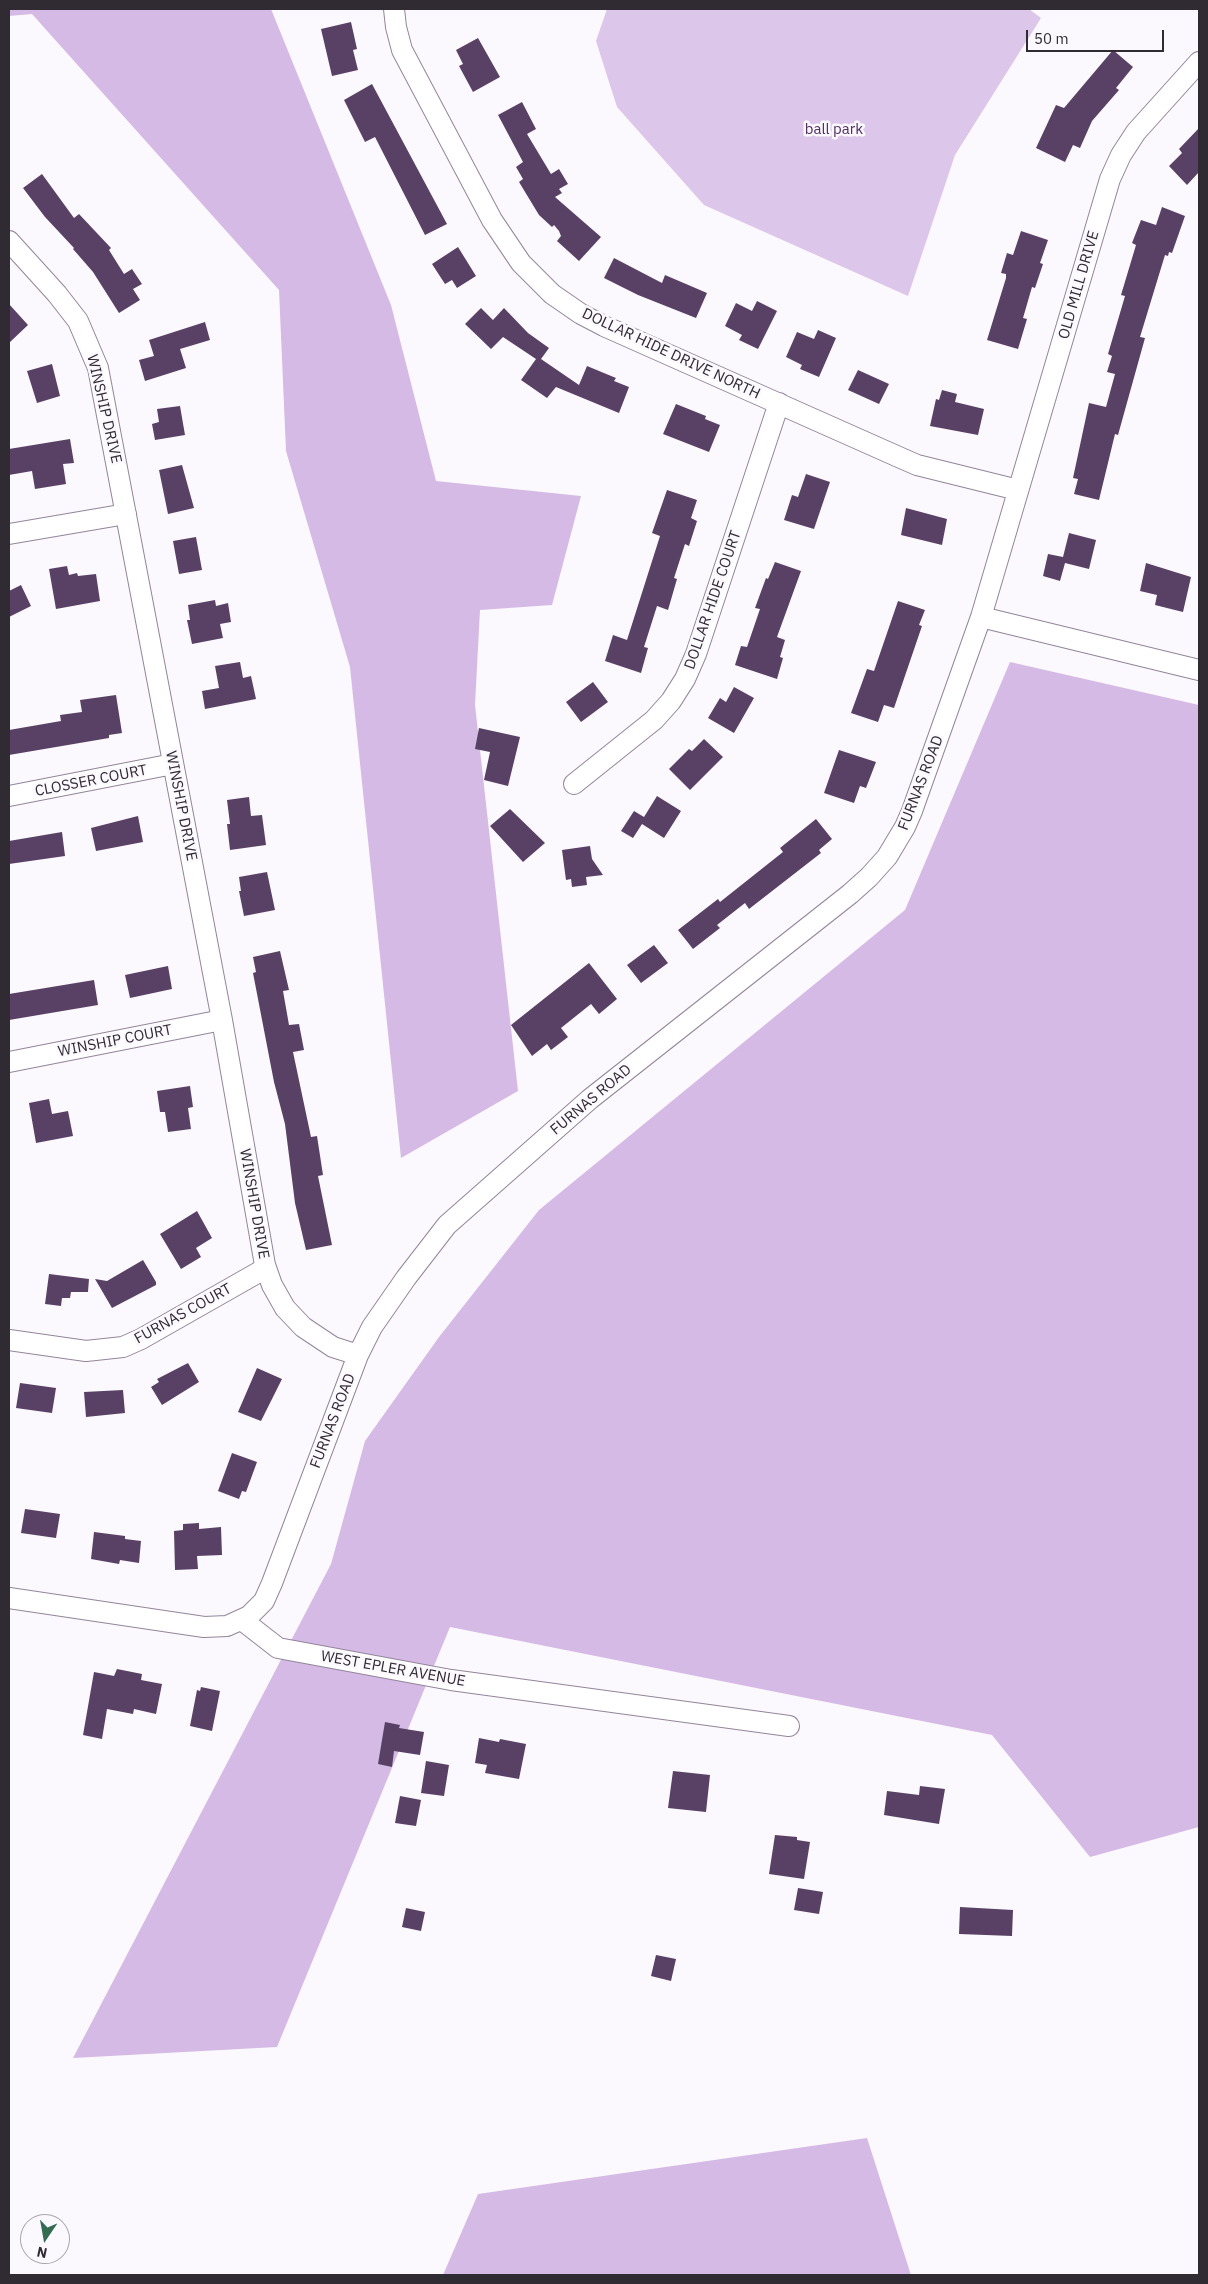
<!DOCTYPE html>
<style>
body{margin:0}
#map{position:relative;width:1208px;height:2284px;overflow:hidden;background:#fcf9fe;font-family:"IBM Plex Sans",sans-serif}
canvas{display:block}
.frame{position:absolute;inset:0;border:10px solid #302a33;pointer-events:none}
.north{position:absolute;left:20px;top:2214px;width:50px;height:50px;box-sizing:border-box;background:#fcf9fe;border:1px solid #aaa6ad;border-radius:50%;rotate:192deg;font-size:14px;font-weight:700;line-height:20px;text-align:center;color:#302a33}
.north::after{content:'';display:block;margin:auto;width:18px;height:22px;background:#346c53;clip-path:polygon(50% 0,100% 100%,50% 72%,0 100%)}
.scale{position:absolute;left:1026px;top:30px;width:138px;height:22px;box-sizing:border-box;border:2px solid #302a33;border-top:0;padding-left:6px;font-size:15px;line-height:18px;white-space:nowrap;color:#302a33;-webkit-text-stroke:4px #fcf9fe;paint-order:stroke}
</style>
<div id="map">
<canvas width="1208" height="2284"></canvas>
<div class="frame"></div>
<div class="north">N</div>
<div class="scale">50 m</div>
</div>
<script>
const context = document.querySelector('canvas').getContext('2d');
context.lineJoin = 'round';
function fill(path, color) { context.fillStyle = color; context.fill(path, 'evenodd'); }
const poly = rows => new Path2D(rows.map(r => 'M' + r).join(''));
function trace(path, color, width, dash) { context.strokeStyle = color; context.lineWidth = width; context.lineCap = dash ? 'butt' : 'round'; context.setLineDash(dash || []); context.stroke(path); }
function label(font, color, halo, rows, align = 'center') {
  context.font = font + ' "IBM Plex Sans",sans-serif'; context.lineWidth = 5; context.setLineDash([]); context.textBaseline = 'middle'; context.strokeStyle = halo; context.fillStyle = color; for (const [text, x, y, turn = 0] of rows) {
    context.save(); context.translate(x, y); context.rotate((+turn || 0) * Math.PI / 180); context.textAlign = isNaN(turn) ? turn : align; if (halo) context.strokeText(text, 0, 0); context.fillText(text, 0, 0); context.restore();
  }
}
fill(poly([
 [607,9,1029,9,1041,18,955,155,908,296,704,205,617,107,596,41]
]), '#dcc6e9');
fill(poly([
 [9,9,271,9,391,305,436,481,581,496,552,605,480,610,475,705,518,1091,401,1158,350,667,286,451,279,290,32,14,9,16],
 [1010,662,1199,705,1199,1827,1090,1857,992,1735,450,1627,277,2047,73,2058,331,1564,365,1441,439,1337,539,1210,905,910],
 [867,2138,911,2275,443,2275,478,2194]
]), '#d5bae5');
fill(poly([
 [351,22,357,49,353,50,358,70,332,76,321,29],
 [478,38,500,77,473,92,459,66,463,64,456,50],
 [1113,50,1133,67,1116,88,1119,90,1092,121,1080,148,1073,145,1065,162,1036,148,1056,105,1064,108],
 [372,84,447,224,425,235,375,137,365,142,344,100],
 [522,102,536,129,527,134,551,174,559,169,568,184,559,189,562,193,555,197,601,237,579,261,557,241,561,236,559,231,554,225,552,227,539,215,519,182,523,179,516,167,523,162,498,115],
 [1199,128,1199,172,1187,185,1169,166,1182,153,1179,149],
 [42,174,74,218,79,214,111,248,109,250,124,274,132,269,142,284,133,289,140,300,119,313,93,272,73,249,74,248,45,217,23,188],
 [1162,207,1185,216,1172,253,1169,252,1168,256,1165,255,1140,337,1145,338,1118,435,1115,434,1099,500,1074,494,1078,479,1073,478,1089,403,1106,407,1115,374,1107,372,1112,356,1108,354,1125,296,1121,295,1136,245,1132,243,1141,220,1156,225],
 [1021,231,1048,240,1040,263,1043,264,1035,288,1032,287,1023,318,1027,319,1018,349,987,340,1006,278,1006,274,1001,273,1007,253,1013,255],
 [458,247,476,276,457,288,452,280,445,284,432,264],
 [614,258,662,283,665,275,707,293,696,318,638,295,604,278],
 [757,301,777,311,758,349,739,340,742,335,725,326,736,303,752,311],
 [9,304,28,325,9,343],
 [481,308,493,320,504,308,528,333,549,348,541,359,579,385,587,366,616,378,614,381,629,387,619,413,556,387,547,398,521,380,536,359,503,337,491,349,465,324],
 [205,322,210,340,180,349,186,368,145,381,139,360,154,356,149,340],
 [818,330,836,338,819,377,800,369,802,365,786,357,797,332,814,339],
 [52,364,60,396,37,403,27,371],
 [858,370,889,384,879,404,848,390],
 [942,390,957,394,955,402,984,409,978,435,930,426,936,399,939,400],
 [676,404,706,416,705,419,720,425,709,452,663,434],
 [180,406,185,435,155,440,152,424,159,422,157,409],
 [70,439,74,463,63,464,66,484,35,489,32,471,9,475,9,449],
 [182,465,194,508,168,514,159,470],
 [806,474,830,482,814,529,784,520,792,495,798,497],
 [667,490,697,500,691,518,697,521,689,546,685,544,674,578,677,579,668,610,657,606,644,647,648,648,641,673,605,661,613,635,627,640,660,536,652,533],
 [906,508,947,519,942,545,901,535],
 [1069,533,1096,540,1089,569,1065,563,1060,581,1043,576,1048,554,1063,557],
 [196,537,202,570,179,574,173,541],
 [775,562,801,571,777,637,785,640,780,657,783,658,777,679,735,665,741,646,747,647,760,609,755,608,766,578,768,579],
 [1146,563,1191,577,1183,612,1155,605,1157,595,1140,591],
 [67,566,69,575,77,573,78,576,96,574,100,601,56,609,49,569],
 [21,585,31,606,9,617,9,591],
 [215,600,216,606,228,603,231,622,220,624,223,638,192,644,187,620,190,620,188,605],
 [898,601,925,610,919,625,922,626,894,708,884,705,878,722,851,713,867,669,874,671],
 [240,662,243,678,251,676,256,699,205,709,202,691,219,688,215,666],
 [593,682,608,702,581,722,566,702],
 [734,687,754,698,734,733,708,718,720,698,726,702],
 [116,695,122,733,109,735,109,738,9,755,9,730,61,721,60,715,82,712,80,700],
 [479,728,520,737,508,786,484,780,490,752,475,749],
 [704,739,723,757,690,790,669,769,689,749,692,751],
 [839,750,876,762,866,788,860,786,854,803,824,793],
 [657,796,681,811,664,838,642,824,633,838,621,831,634,811,644,817],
 [249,797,251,816,262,815,266,845,230,850,227,824,230,824,227,800],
 [510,809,545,843,523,862,490,826],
 [138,816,143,842,96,851,91,828],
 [816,819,832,839,819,850,821,853,749,909,745,903,717,925,720,928,693,949,678,930,718,899,720,902,783,852,780,848],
 [62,832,65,856,9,864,9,841],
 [590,846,592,859,603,875,586,877,587,885,572,887,571,879,566,880,562,850],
 [267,872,275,910,244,916,239,891,241,891,239,877],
 [654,945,668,963,641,983,627,965],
 [280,951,289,990,283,991,289,1025,299,1024,304,1050,293,1052,311,1137,317,1136,323,1175,318,1176,332,1245,306,1250,295,1203,285,1124,274,1082,253,973,256,972,253,957],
 [589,963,617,999,599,1014,591,1004,561,1028,568,1037,551,1050,547,1044,532,1056,511,1025],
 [168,966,172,989,130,998,125,975],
 [94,980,98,1005,9,1020,9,994],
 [190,1086,193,1107,188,1108,191,1129,168,1132,165,1112,160,1112,157,1091],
 [49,1099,52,1114,68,1111,73,1136,36,1143,29,1103],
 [197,1211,212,1238,196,1248,201,1257,181,1269,160,1234],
 [143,1260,156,1282,156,1285,112,1308,95,1279,107,1281],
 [49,1274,89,1279,88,1292,71,1292,70,1298,62,1298,61,1306,45,1304],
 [188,1363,199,1382,162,1405,151,1387,159,1382,157,1379],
 [257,1368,282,1379,261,1421,238,1412],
 [20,1383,56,1388,52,1413,16,1408],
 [123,1390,125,1413,86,1417,84,1392],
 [232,1453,257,1462,246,1492,242,1491,239,1499,218,1491],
 [25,1509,60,1514,56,1538,21,1533],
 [199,1523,199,1529,221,1527,222,1555,197,1556,198,1569,175,1570,174,1531,183,1530,183,1524],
 [94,1532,125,1536,125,1539,141,1541,139,1563,120,1560,119,1564,91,1559],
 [117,1669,142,1674,141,1680,162,1684,156,1714,134,1709,133,1714,107,1709,102,1739,83,1735,94,1672,114,1676],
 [201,1687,220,1691,212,1731,190,1726,197,1690,200,1691],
 [385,1722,400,1725,399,1728,424,1732,420,1755,394,1751,392,1767,378,1764],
 [479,1738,499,1742,500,1739,526,1744,519,1779,485,1773,487,1765,475,1763],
 [426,1761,449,1765,444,1796,421,1793],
 [673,1771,710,1775,706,1812,668,1808],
 [920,1786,945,1789,939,1824,884,1815,887,1791,919,1795],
 [400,1796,421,1800,416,1826,395,1823],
 [775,1835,797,1837,797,1840,810,1842,804,1879,769,1874],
 [798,1888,823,1892,819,1914,794,1910],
 [960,1907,1013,1910,1012,1936,959,1934],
 [406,1908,425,1912,421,1931,402,1927],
 [656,1955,676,1959,671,1981,651,1976]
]), '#584165');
const minor = poly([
 [394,9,396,27,402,50,492,220,521,263,552,294,581,314,604,326,901,458,917,465,1018,490],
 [9,241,57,294,78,321,98,368,222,1020,265,1265,272,1285,285,1308,303,1327,333,1347,358,1355],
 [9,534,126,514],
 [981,617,1199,670],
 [574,784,654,720,671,701,685,679,696,654,779,403],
 [9,796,173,764],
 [9,1062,222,1020],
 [9,1340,86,1351,123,1347,141,1339,266,1268],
 [9,1598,204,1627,227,1626,249,1616,264,1601,272,1583,358,1355,372,1327,406,1278,447,1225,590,1099,850,894,869,877,887,857,905,827,912,811,981,617,1110,179,1121,155,1136,132,1199,62],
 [242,1620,278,1648,451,1680,789,1726]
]);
trace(minor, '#93859b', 22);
trace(minor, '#fff', 20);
label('15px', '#4f2c61', '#fcf9fe', [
 ["ball park",834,130]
]);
label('15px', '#302a33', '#fcf9fe', [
 ["OLD MILL DRIVE",1079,285,-74],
 ["DOLLAR HIDE DRIVE NORTH",671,354,25],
 ["WINSHIP DRIVE",104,409,77],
 ["DOLLAR HIDE COURT",713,600,-71],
 ["CLOSSER COURT",91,781,-11],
 ["FURNAS ROAD",921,783,-69],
 ["WINSHIP DRIVE",181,806,79],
 ["WINSHIP COURT",115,1041,-11],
 ["FURNAS ROAD",591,1100,-40],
 ["WINSHIP DRIVE",254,1204,80],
 ["FURNAS COURT",183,1314,-29],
 ["FURNAS ROAD",333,1421,-69],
 ["WEST EPLER AVENUE",393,1669,10]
]);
</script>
